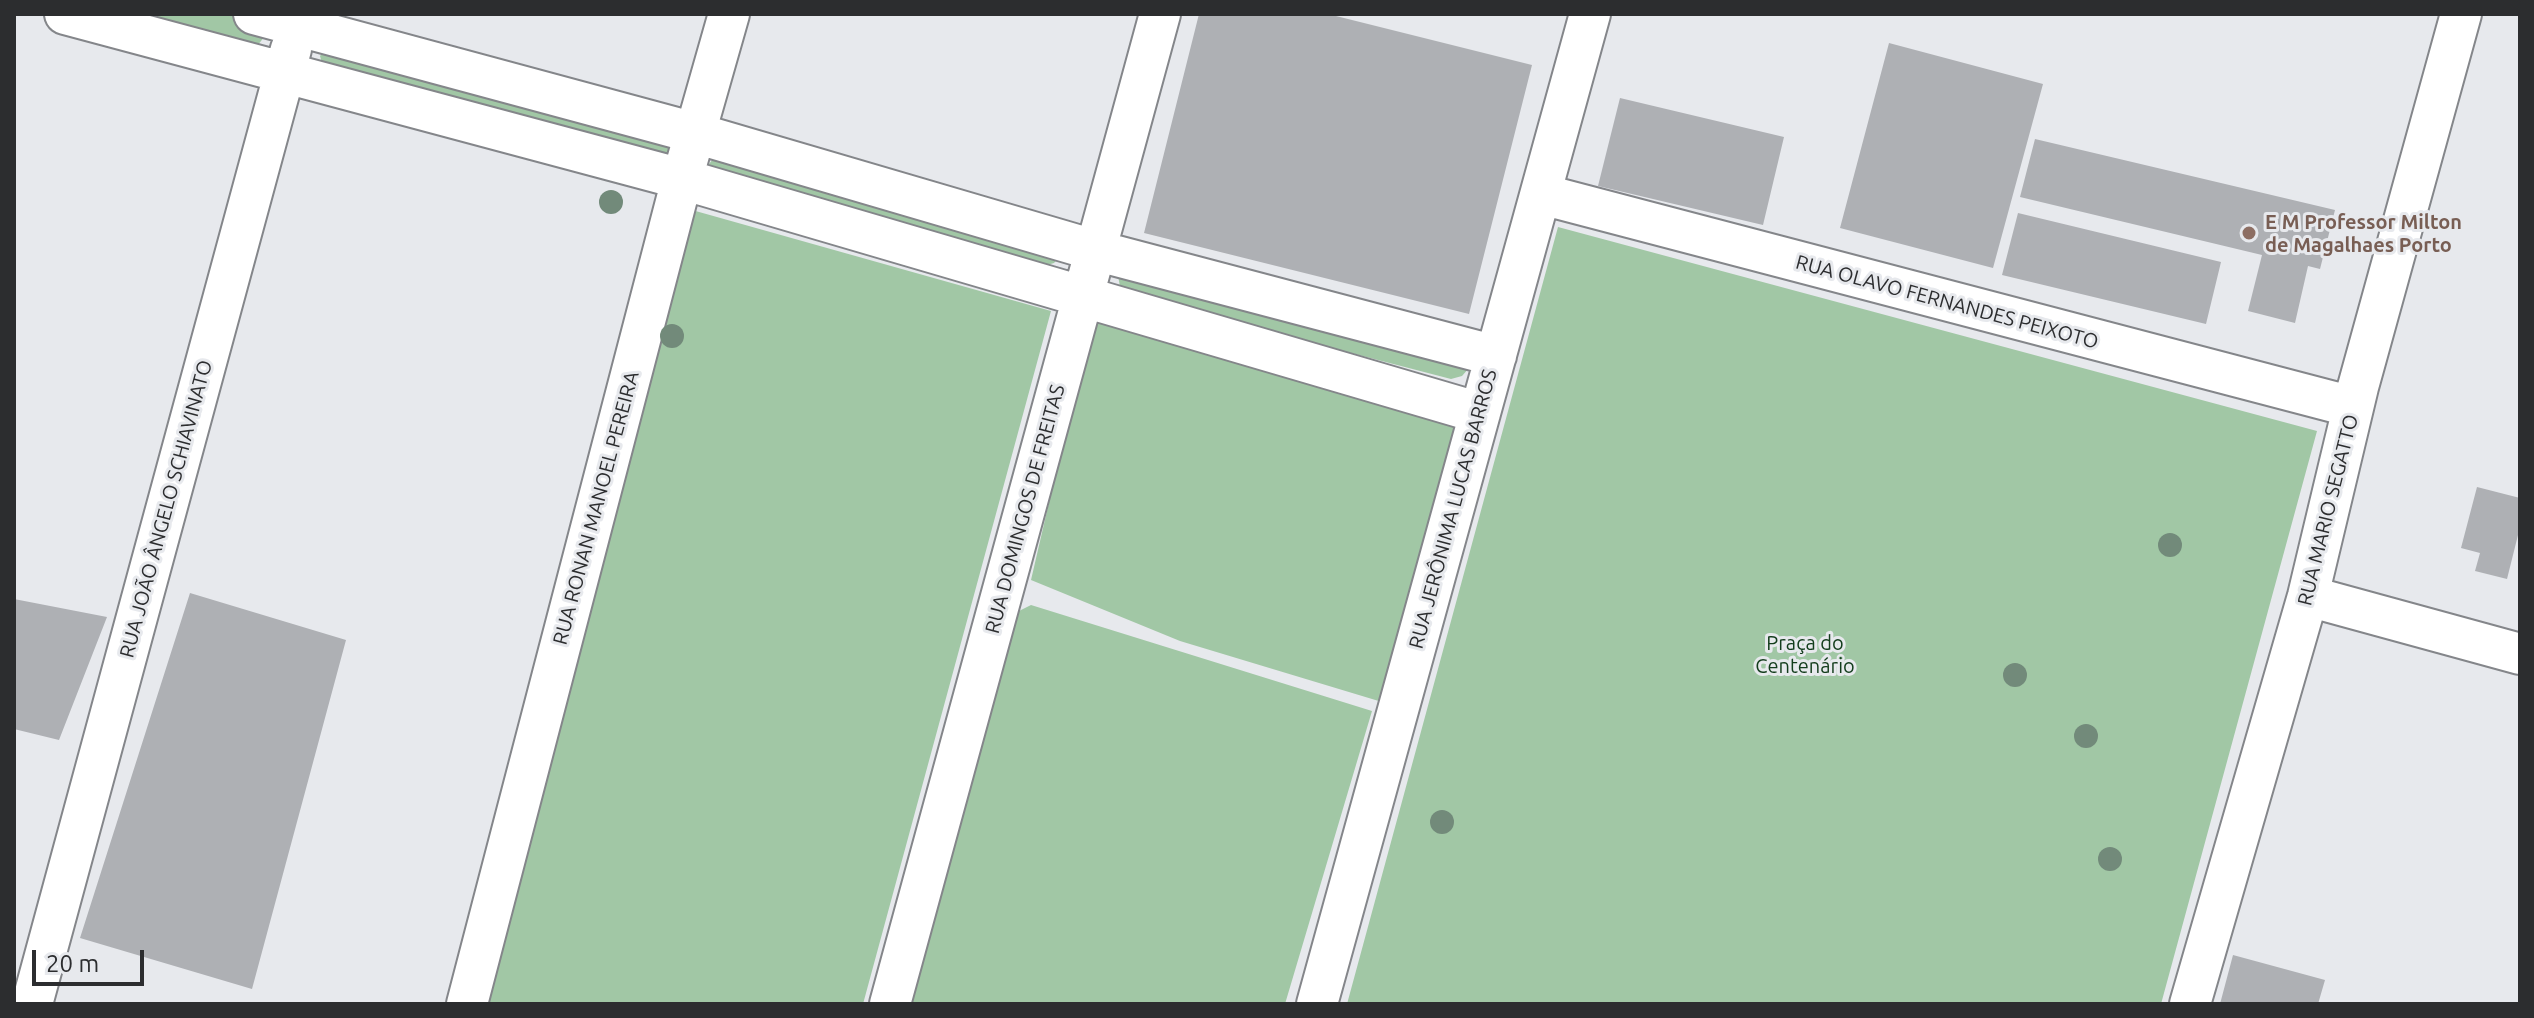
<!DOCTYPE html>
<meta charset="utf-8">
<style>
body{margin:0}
#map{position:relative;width:2534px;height:1018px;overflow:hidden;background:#e7e9ed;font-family:Ubuntu,sans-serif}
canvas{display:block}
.frame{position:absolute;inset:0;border:16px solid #2c2d2f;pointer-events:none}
.scale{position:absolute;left:32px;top:950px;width:112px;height:36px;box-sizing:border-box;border:4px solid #2c2d2f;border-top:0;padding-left:10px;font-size:24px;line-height:28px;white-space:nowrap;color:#2c2d2f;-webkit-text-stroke:6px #e7e9ed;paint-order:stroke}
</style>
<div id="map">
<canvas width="2534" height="1018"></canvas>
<div class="frame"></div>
<div class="scale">20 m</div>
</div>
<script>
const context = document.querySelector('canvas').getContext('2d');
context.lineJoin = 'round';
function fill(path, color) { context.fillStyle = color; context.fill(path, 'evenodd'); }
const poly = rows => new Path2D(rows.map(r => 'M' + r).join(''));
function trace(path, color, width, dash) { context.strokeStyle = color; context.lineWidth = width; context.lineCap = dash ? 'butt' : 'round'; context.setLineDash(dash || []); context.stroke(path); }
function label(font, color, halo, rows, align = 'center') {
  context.font = font + ' Ubuntu,sans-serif'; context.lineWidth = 6; context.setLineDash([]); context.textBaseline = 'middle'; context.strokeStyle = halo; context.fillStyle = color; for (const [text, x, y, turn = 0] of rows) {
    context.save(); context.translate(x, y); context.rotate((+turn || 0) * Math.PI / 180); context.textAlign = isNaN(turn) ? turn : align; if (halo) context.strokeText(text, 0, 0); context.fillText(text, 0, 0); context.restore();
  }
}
fill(poly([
 [113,14,237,14,265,36,257,46],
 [328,46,672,147,664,155,323,66,320,56],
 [717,154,1061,255,1054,263,1044,266,713,174,709,164],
 [692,210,1051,311,863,1004,486,1004],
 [1558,227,2317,431,2161,1004,1347,1004],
 [1118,275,1469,368,1462,376,1451,379,1128,295,1120,287],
 [1092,317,1455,425,1382,702,1180,641,1031,580],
 [1031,605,1372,711,1285,1004,906,1004,1013,614]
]), '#a1c7a5');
fill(poly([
 [1199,14,1328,14,1532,65,1469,314,1144,233],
 [1889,43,2043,84,1993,268,1840,228],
 [1620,98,1784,137,1763,225,1598,186],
 [2035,139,2335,210,2320,269,2308,266,2295,323,2248,311,2262,255,2020,197],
 [2018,213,2221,262,2206,324,2002,275],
 [2477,487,2520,498,2520,527,2507,579,2475,571,2480,553,2461,548],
 [190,593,346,640,252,989,80,938],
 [14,599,107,617,59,740,14,729],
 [2233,955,2325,980,2318,1004,2220,1004]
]), '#aeb0b4');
const street = poly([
 [65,14,682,179,1480,413],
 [254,14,695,133,1094,250,1496,356],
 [1541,194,2353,407],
 [2308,596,2520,654],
 [32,1004,291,49],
 [467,1004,682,179,729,14],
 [890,1004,1160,14],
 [1317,1004,1590,14],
 [2190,1004,2308,596,2358,387,2461,14]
]);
trace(street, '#84868a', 44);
trace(street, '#fff', 40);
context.fillStyle = '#728a7a';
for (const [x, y] of [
 [611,202],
 [672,336],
 [2170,545],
 [2015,675],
 [2086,736],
 [1442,822],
 [2110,859]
]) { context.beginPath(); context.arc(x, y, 12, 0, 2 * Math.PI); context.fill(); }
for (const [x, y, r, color] of [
 [2249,233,8,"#8d6e63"]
]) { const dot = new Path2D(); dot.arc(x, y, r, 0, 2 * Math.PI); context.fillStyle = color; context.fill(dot); trace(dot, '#e7e9ed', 3); }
label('bold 20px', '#785e54', '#e7e9ed', [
 ["E M Professor Milton",2265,222],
 ["de Magalhaes Porto",2265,245]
], 'left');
label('20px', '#2c2d2f', '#e7e9ed', [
 ["RUA OLAVO FERNANDES PEIXOTO",1947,302,15],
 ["RUA RONAN MANOEL PEREIRA",596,508,-75],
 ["RUA JOÃO ÂNGELO SCHIAVINATO",166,509,-75],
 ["RUA DOMINGOS DE FREITAS",1025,509,-75],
 ["RUA JERÔNIMA LUCAS BARROS",1453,509,-75],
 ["RUA MARIO SEGATTO",2328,510,-76]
]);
label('20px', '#133d1c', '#e7e9ed', [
 ["Praça do",1805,643],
 ["Centenário",1805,666]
]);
</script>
